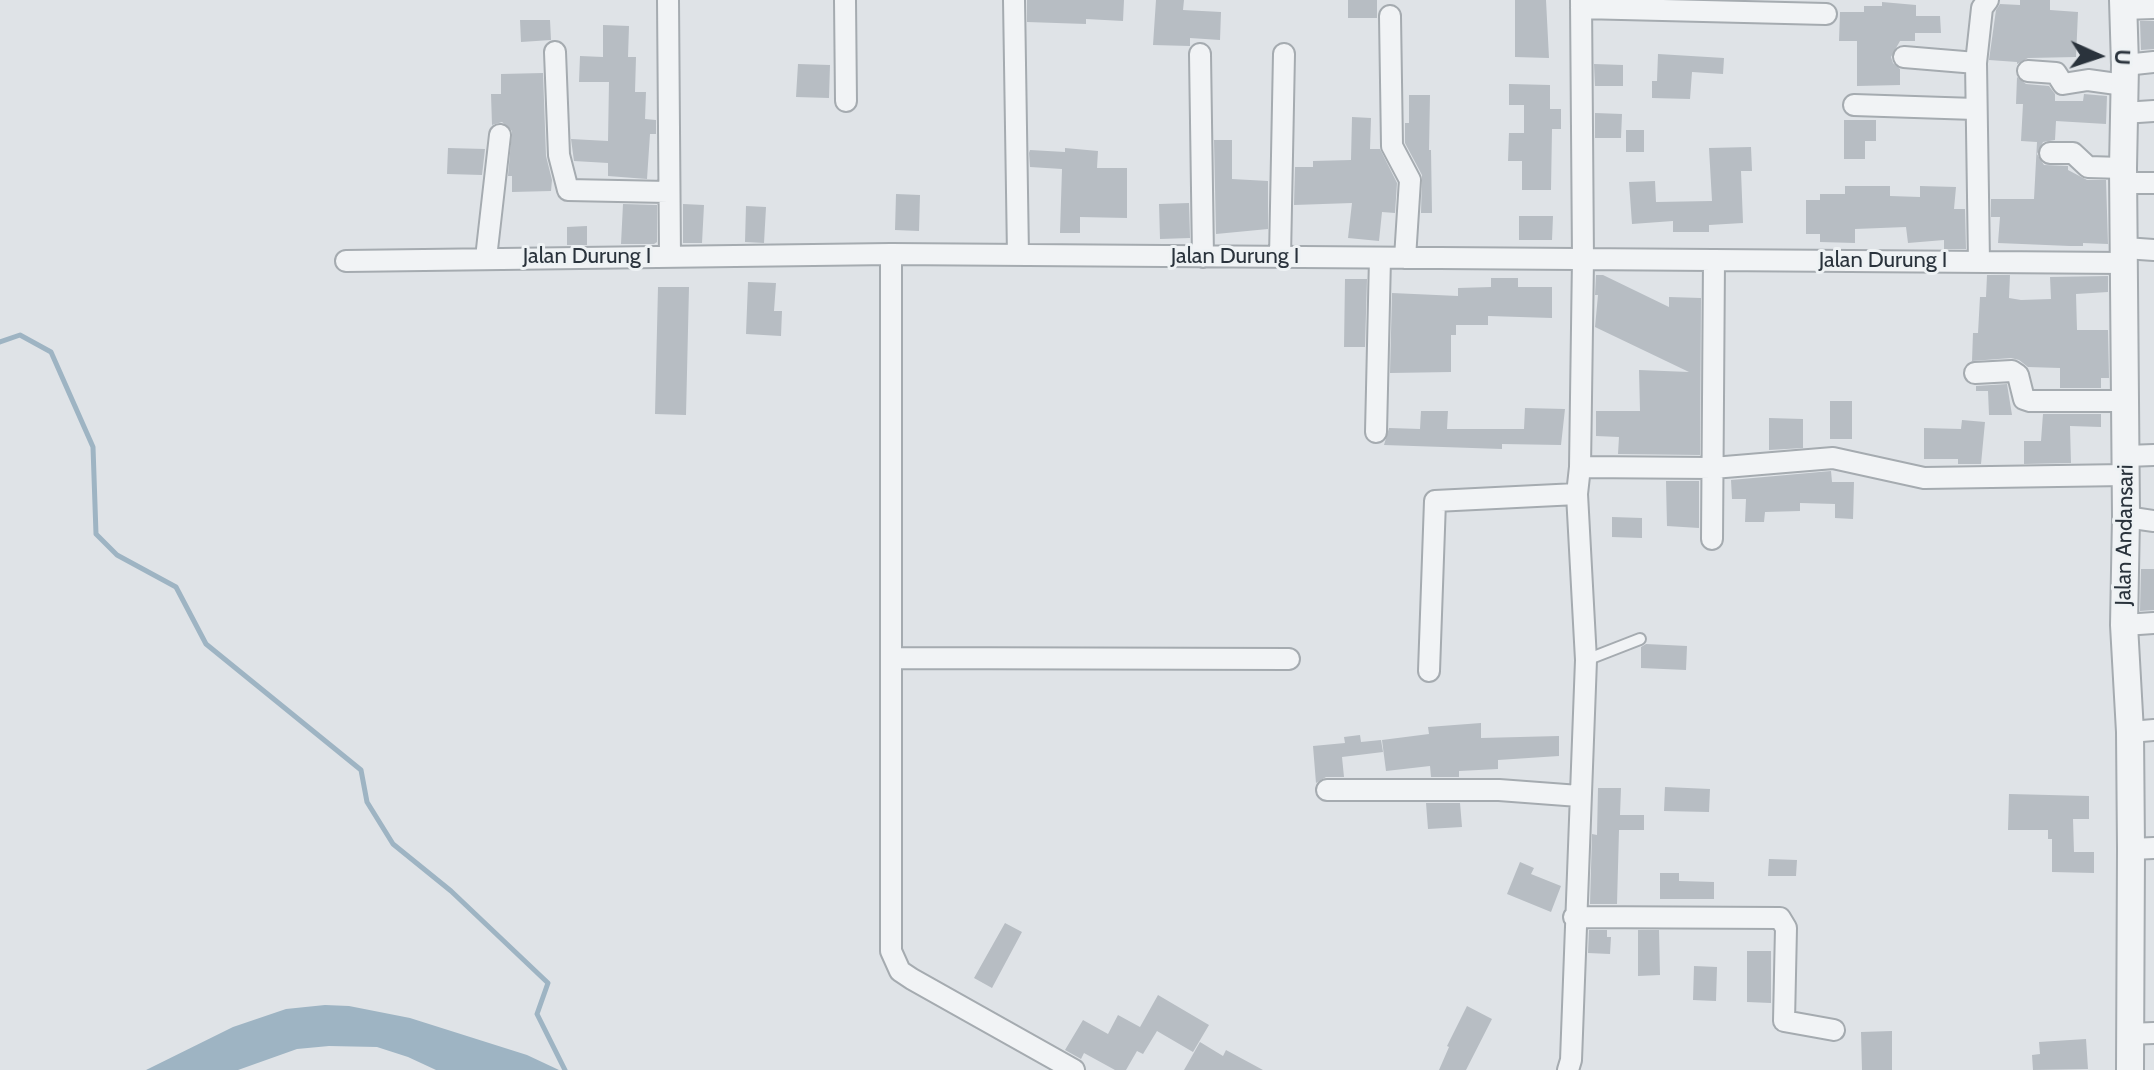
<!DOCTYPE html>
<style>
body{margin:0}
#map{position:relative;width:2154px;height:1070px;overflow:hidden;background:#dfe3e7;font-family:Cabin,sans-serif}
canvas{display:block}
.north{position:absolute;left:2058px;top:16px;width:80px;height:80px;-webkit-text-stroke:6px #eef2f4;paint-order:stroke;rotate:93deg;font-size:22px;font-weight:700;line-height:32px;text-align:center;color:#2a333c}
.north::after{content:'';display:block;margin:auto;width:28px;height:36px;background:#2a333c;clip-path:polygon(50% 0,100% 100%,50% 72%,0 100%)}
</style>
<div id="map">
<canvas width="2154" height="1070"></canvas>
<div class="north">U</div>
</div>
<script>
const context = document.querySelector('canvas').getContext('2d');
context.lineJoin = 'round';
function fill(path, color) { context.fillStyle = color; context.fill(path, 'evenodd'); }
const poly = rows => new Path2D(rows.map(r => 'M' + r).join(''));
function trace(path, color, width, dash) { context.strokeStyle = color; context.lineWidth = width; context.lineCap = dash ? 'butt' : 'round'; context.setLineDash(dash || []); context.stroke(path); }
function label(font, color, halo, rows, align = 'center') {
  context.font = font + ' Cabin,sans-serif'; context.lineWidth = 6; context.setLineDash([]); context.textBaseline = 'middle'; context.strokeStyle = halo; context.fillStyle = color; for (const [text, x, y, turn = 0] of rows) {
    context.save(); context.translate(x, y); context.rotate((+turn || 0) * Math.PI / 180); context.textAlign = isNaN(turn) ? turn : align; if (halo) context.strokeText(text, 0, 0); context.fillText(text, 0, 0); context.restore();
  }
}
fill(poly([
 [325,1005,349,1006,410,1018,527,1055,559,1070,436,1070,408,1057,377,1047,329,1046,297,1049,238,1070,146,1070,233,1027,286,1009]
]), '#9eb4c3');
trace(poly([
 [0,342,20,335,51,352,93,447,96,534,117,555,176,587,206,644,361,770,367,802,393,844,451,891,548,983,537,1014,565,1070]
]), '#9eb4c3', 5);
fill(poly([
 [1027,0,1124,0,1123,21,1086,19,1086,24,1027,22],
 [1156,0,1184,0,1183,10,1221,12,1220,40,1190,38,1190,46,1153,45],
 [1348,0,1377,0,1377,18,1348,18],
 [1515,0,1546,0,1549,58,1515,57],
 [2020,0,2050,0,2050,10,2078,12,2076,57,2028,58,2017,64,2017,62,1989,60,1996,10,2000,4,2020,5],
 [1882,2,1916,5,1916,16,1940,16,1941,33,1915,33,1915,41,1900,41,1891,57,1893,63,1900,69,1900,85,1857,86,1857,41,1839,41,1840,12,1864,12,1864,6,1882,6],
 [520,20,550,20,551,40,521,42],
 [2140,21,2154,21,2154,49,2141,50],
 [603,25,629,26,628,57,636,57,635,92,646,92,645,119,656,120,656,134,650,134,647,179,608,176,608,163,574,161,571,139,608,141,609,82,579,82,580,56,603,57],
 [1658,54,1724,58,1723,74,1692,72,1690,99,1652,98,1652,81,1657,81],
 [798,64,830,65,829,98,796,97],
 [1594,64,1623,65,1623,86,1595,86],
 [543,73,546,156,552,180,551,191,512,192,512,176,508,176,512,131,502,122,492,125,491,94,501,94,501,74],
 [2017,77,2026,84,2049,86,2055,94,2055,101,2083,101,2084,94,2107,96,2106,124,2056,121,2055,140,2043,142,2037,154,2044,165,2068,166,2068,170,2087,180,2106,180,2108,244,2083,243,2083,246,2070,246,1998,243,2000,217,1991,217,1991,199,2034,199,2037,142,2021,141,2023,104,2016,104],
 [1509,84,1550,85,1550,109,1561,109,1561,129,1552,129,1551,190,1522,190,1522,161,1508,161,1509,133,1524,133,1524,105,1509,105],
 [1409,95,1430,95,1429,150,1431,150,1432,213,1421,213,1422,175,1405,143,1405,123,1409,123],
 [1595,113,1622,114,1621,138,1595,138],
 [1352,117,1371,118,1370,149,1380,149,1397,183,1395,213,1382,212,1379,241,1348,238,1352,203,1294,205,1295,167,1313,167,1313,161,1351,160],
 [1844,120,1876,120,1876,141,1865,141,1865,159,1844,159],
 [1626,130,1644,130,1644,152,1626,152],
 [1214,140,1232,140,1232,179,1268,181,1268,229,1216,234],
 [1751,147,1752,171,1741,171,1743,223,1709,225,1709,232,1673,232,1673,221,1632,224,1629,182,1655,181,1656,202,1712,201,1709,148],
 [448,148,485,149,482,175,447,174],
 [1065,148,1098,151,1097,168,1127,168,1127,218,1080,217,1080,233,1060,233,1062,169,1030,167,1029,153,1030,150,1065,152],
 [1845,186,1890,186,1890,196,1920,197,1920,186,1956,187,1954,209,1965,209,1966,249,1944,249,1944,240,1908,243,1906,227,1855,229,1855,243,1820,242,1820,234,1806,234,1806,200,1820,200,1820,194,1845,194],
 [896,194,920,195,919,231,895,230],
 [1189,203,1190,238,1160,239,1159,204],
 [623,204,657,205,657,242,654,244,621,244],
 [683,204,704,205,702,243,683,243],
 [746,206,766,207,764,243,745,242],
 [1519,216,1553,216,1552,240,1519,240],
 [587,226,587,245,567,245,567,227],
 [1596,275,1603,275,1669,307,1669,297,1701,298,1700,455,1618,454,1619,437,1596,436,1596,411,1640,411,1639,370,1689,372,1595,327,1598,295,1595,295],
 [1987,275,2010,275,2009,298,2021,300,2051,299,2050,277,2108,276,2108,292,2076,294,2077,330,2108,330,2109,378,2101,378,2101,388,2060,388,2060,368,2028,367,2019,360,2011,358,1972,361,1973,333,1978,333,1980,297,1986,297],
 [1491,278,1518,278,1518,287,1552,287,1552,318,1488,316,1488,325,1456,325,1456,335,1451,335,1451,372,1390,373,1392,293,1458,296,1458,288,1491,287],
 [1345,279,1367,279,1365,347,1344,347],
 [748,282,776,283,774,311,782,311,781,336,746,334],
 [658,287,689,287,686,415,655,414],
 [2007,384,2012,415,1989,415,1988,391,1976,391,1976,386],
 [1830,401,1852,401,1852,439,1830,439],
 [1525,408,1565,409,1561,445,1502,444,1502,449,1384,445,1389,428,1420,429,1421,411,1448,411,1447,429,1524,429],
 [2043,414,2101,414,2101,427,2070,426,2071,463,2024,464,2024,441,2041,441],
 [1769,418,1803,419,1803,448,1769,450],
 [1962,420,1985,422,1981,464,1958,464,1958,459,1924,459,1924,428,1961,429],
 [1831,471,1832,482,1854,482,1853,519,1835,518,1835,504,1800,503,1800,511,1765,512,1764,522,1745,522,1746,499,1732,499,1731,480],
 [1666,481,1699,481,1699,528,1667,526],
 [1612,517,1642,518,1642,538,1612,537],
 [2141,569,2154,569,2154,610,2140,611],
 [1646,644,1687,646,1686,670,1641,668,1641,647],
 [1481,723,1481,738,1559,736,1559,756,1498,760,1498,769,1459,771,1459,777,1431,777,1430,766,1386,771,1382,740,1429,734,1428,727],
 [1360,735,1361,742,1381,740,1383,752,1342,757,1344,777,1326,777,1316,783,1313,746,1345,743,1344,737],
 [1665,787,1710,789,1709,812,1664,811],
 [1598,788,1621,788,1620,815,1644,815,1644,830,1619,830,1617,904,1590,904,1592,834,1597,835],
 [2009,794,2089,796,2089,819,2073,819,2074,852,2094,852,2094,873,2052,872,2052,839,2048,839,2048,830,2008,830],
 [1426,803,1460,803,1462,827,1428,829],
 [1769,859,1797,860,1796,876,1768,876],
 [1520,862,1534,868,1531,874,1561,886,1551,912,1507,894],
 [1660,873,1679,873,1679,881,1714,882,1714,899,1660,899],
 [1005,923,1022,932,992,988,974,978],
 [1589,930,1607,930,1607,937,1611,937,1610,954,1588,953],
 [1638,930,1659,930,1660,975,1638,976],
 [1747,951,1771,951,1771,1003,1747,1002],
 [1694,966,1717,967,1716,1001,1693,1000],
 [1158,995,1209,1025,1193,1052,1157,1031,1143,1054,1137,1051,1126,1070,1115,1070,1084,1053,1081,1059,1065,1050,1083,1020,1108,1034,1118,1015,1140,1027],
 [1467,1006,1492,1019,1466,1070,1439,1070,1449,1047,1447,1046],
 [1892,1031,1892,1070,1862,1070,1861,1032],
 [2086,1039,2088,1069,2033,1070,2032,1055,2040,1054,2039,1042],
 [1200,1042,1223,1056,1226,1050,1263,1070,1184,1070]
]), '#b7bdc3');
const service = poly([
 [1586,660,1640,639]
]);
const minor = poly([
 [668,0,670,257],
 [845,0,846,101],
 [1014,0,1018,255],
 [1581,8,1826,14],
 [2123,9,2154,8],
 [1390,16,1392,146,1410,180,1405,258],
 [555,52,559,155,568,190,668,192],
 [1200,54,1203,257],
 [1904,57,1976,63],
 [2125,65,2154,62],
 [2028,71,2056,73,2063,84,2088,80,2124,85],
 [1854,105,1975,109],
 [2123,113,2154,111],
 [2050,153,2073,153,2088,167,2123,168],
 [2123,183,2154,183],
 [2125,248,2154,250],
 [891,254,891,951,900,971,912,979,1074,1070],
 [1280,257,1284,54],
 [486,258,500,135],
 [346,261,891,254,2124,263],
 [1979,262,1976,63,1982,8,1988,0],
 [1975,373,2012,371,2018,375,2024,399,2030,401,2123,401],
 [1376,432,1380,258],
 [2126,456,2154,455],
 [1580,467,1713,468,1833,458,1924,478,2125,475],
 [2126,517,2154,521],
 [1712,539,1714,260],
 [2124,625,2154,623],
 [891,658,1289,659],
 [1429,671,1435,501,1577,494],
 [2130,732,2154,730],
 [1327,790,1499,790,1579,796],
 [2131,849,2154,848],
 [1574,917,1780,918,1786,928,1784,1021,1834,1030],
 [2128,1034,2154,1033],
 [1568,1070,1571,1060,1586,660,1577,494,1580,467,1583,259,1581,0]
]);
const tertiary = poly([
 [2123,0,2125,65,2123,168,2126,517,2124,625,2130,732,2131,849,2130,1070]
]);
trace(service, '#a5abb0', 14);
trace(minor, '#a5abb0', 24);
trace(tertiary, '#a5abb0', 30);
trace(service, '#f1f3f5', 10);
trace(minor, '#f1f3f5', 20);
trace(tertiary, '#f1f3f5', 26);
label('22px', '#2a333c', '#eef2f4', [
 ["Jalan Durung I",587,257],
 ["Jalan Durung I",1235,257],
 ["Jalan Durung I",1883,261],
 ["Jalan Andansari",2125,535,-89]
]);
</script>
